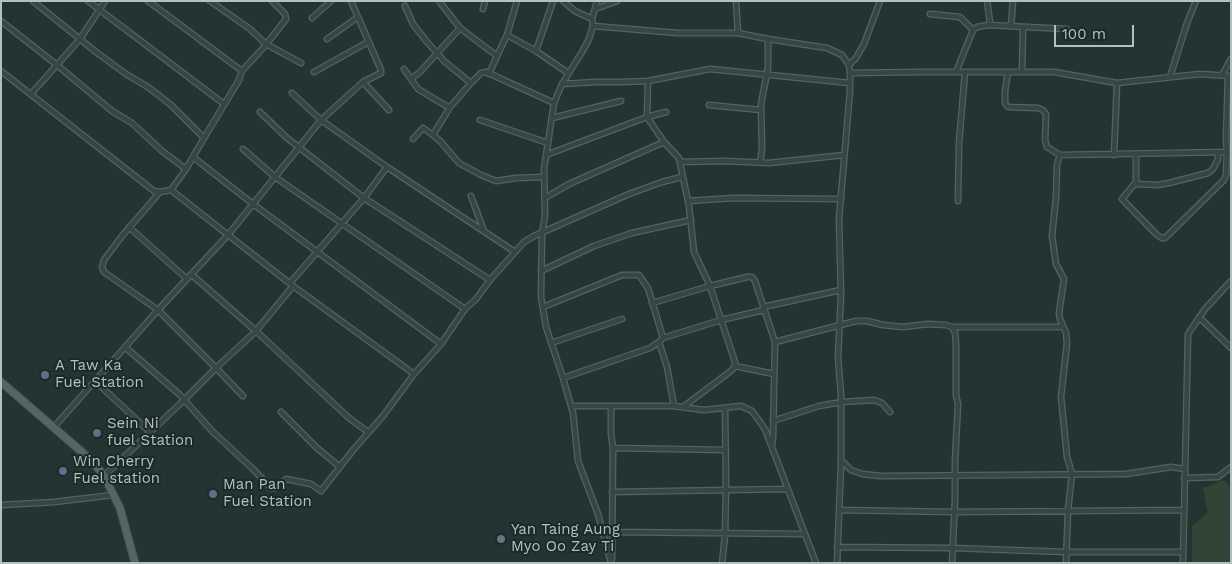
<!DOCTYPE html>
<style>
body{margin:0}
#map{position:relative;width:1232px;height:564px;overflow:hidden;background:#223532;font-family:"Work Sans",sans-serif}
canvas{display:block}
.frame{position:absolute;inset:0;border:2px solid #b0c2c0;pointer-events:none}
.scale{position:absolute;left:1054px;top:25px;width:80px;height:22px;box-sizing:border-box;border:2px solid #b0c2c0;border-top:0;padding-left:6px;font-size:15px;line-height:18px;white-space:nowrap;color:#b0c2c0;-webkit-text-stroke:4px #1b2a28;paint-order:stroke}
</style>
<div id="map">
<canvas width="1232" height="564"></canvas>
<div class="frame"></div>
<div class="scale">100 m</div>
</div>
<script>
const context = document.querySelector('canvas').getContext('2d');
context.lineJoin = 'round';
function fill(path, color) { context.fillStyle = color; context.fill(path, 'evenodd'); }
const poly = rows => new Path2D(rows.map(r => 'M' + r).join(''));
function trace(path, color, width, dash) { context.strokeStyle = color; context.lineWidth = width; context.lineCap = dash ? 'butt' : 'round'; context.setLineDash(dash || []); context.stroke(path); }
function label(font, color, halo, rows, align = 'center') {
  context.font = font + ' "Work Sans",sans-serif'; context.lineWidth = 4; context.setLineDash([]); context.textBaseline = 'middle'; context.strokeStyle = halo; context.fillStyle = color; for (const [text, x, y, turn = 0] of rows) {
    context.save(); context.translate(x, y); context.rotate((+turn || 0) * Math.PI / 180); context.textAlign = isNaN(turn) ? turn : align; if (halo) context.strokeText(text, 0, 0); context.fillText(text, 0, 0); context.restore();
  }
}
fill(poly([
 [1224,480,1231,487,1231,563,1192,563,1192,526,1208,513,1203,488]
]), '#324435');
const street = poly([
 [33,1,96,52,126,74,148,87,171,105,204,138],
 [88,1,224,104],
 [148,1,242,71],
 [210,1,250,29,266,44,301,63],
 [272,1,285,14,286,19,265,46,242,71,239,80,204,138,186,169,171,190,293,286,414,374],
 [439,1,460,28,497,56],
 [563,1,575,11,592,19],
 [597,1,592,19,593,26,589,39,582,52,562,84,554,103,544,169,545,216,542,233,541,297,546,327,563,378,573,413,578,461,598,514,611,563],
 [736,1,738,33],
 [405,6,413,24,427,42,445,62,471,83],
 [483,9,485,1],
 [595,9,617,1],
 [930,14,960,17,973,30],
 [312,18,331,1],
 [1,21,57,65,112,111,132,123,162,151,186,169],
 [988,25,1067,29],
 [593,26,678,33,738,33,768,39,827,48,842,55,849,65,850,73,850,91,839,219,841,295,838,357,841,395,841,464,837,563],
 [1011,26,1013,1],
 [507,35,536,51,568,73],
 [327,39,358,17],
 [536,51,553,1],
 [849,65,856,58,864,44,880,1],
 [404,69,418,89,448,107,451,106,471,83,481,73,486,72,554,103],
 [1,71,154,191,160,192,171,190],
 [314,72,368,42],
 [956,72,973,30,977,27,988,25,990,22,987,1],
 [1008,72,1005,91,1005,103,1008,107,1038,108,1043,110,1046,114,1045,140,1047,147,1060,155],
 [1022,72,1023,27],
 [850,73,921,72,1054,72,1117,83,1200,74,1230,76],
 [489,74,497,56,507,35,517,1],
 [1222,75,1231,59],
 [1170,77,1187,23,1196,1],
 [411,79,420,72,460,28],
 [648,81,647,117,664,142,679,158,689,206,694,252,710,286,735,362,735,366,731,371,683,407],
 [363,82,389,110],
 [562,84,596,82,622,82,648,81,710,69,850,83],
 [292,93,321,120,387,167,515,252],
 [31,94,80,39,105,1],
 [709,105,761,110],
 [450,107,433,135,440,141,459,163,481,175,496,181,516,178,544,177],
 [260,112,287,138,364,198,490,280],
 [552,118,621,101],
 [480,120,548,143],
 [413,139,423,128,433,135],
 [243,149,275,177,465,309],
 [1136,154,1136,179,1137,184,1157,185,1169,183,1208,173,1213,169,1218,159,1218,153],
 [546,155,647,117,666,112],
 [1114,155,1117,83],
 [193,157,253,204,441,344],
 [680,162,725,161,769,163,844,155],
 [760,163,762,149,761,104,768,68,768,39],
 [1136,182,1122,199,1157,235,1162,238,1165,238,1224,180,1226,175,1227,152],
 [160,192,122,236,104,260,102,267,104,272,158,310,216,368,243,396],
 [471,196,484,231],
 [545,198,569,184,664,142],
 [688,201,733,198,841,199],
 [958,201,959,143,965,72],
 [129,227,187,279],
 [541,271,594,246,632,233,691,220],
 [192,275,256,331,349,418,368,432],
 [290,283,364,198,387,167],
 [652,303,710,286,747,277,752,277,755,281,775,342,773,437,772,445],
 [543,307,622,275,639,275,648,288,663,338],
 [763,307,841,290],
 [1199,317,1231,348],
 [952,327,1063,327],
 [659,342,667,367,674,406],
 [775,342,856,321,867,321,883,325,903,327,928,324,946,325,952,327,955,333,956,345,956,395,958,404,955,461,955,499,952,563],
 [551,343,622,319],
 [125,347,179,394,212,431,254,470,271,488,276,488,286,479,311,484,321,491,354,449,383,416,414,374,441,344,465,309,476,299,490,280,524,242,534,236,629,194,662,182,682,177],
 [735,366,774,374],
 [563,378,650,348,659,342,663,338,721,320,764,310],
 [95,381,151,433],
 [571,406,674,406,704,410,741,406,752,411,765,429,816,563],
 [611,406,611,434,613,448],
 [281,412,317,448,340,467],
 [773,421,819,406,841,402,874,400,882,403,890,412],
 [54,427,158,310,228,235,321,120,363,82,381,73,381,70,351,1],
 [841,460,851,470,862,474,881,476,1126,474,1171,467,1185,469],
 [104,476,184,400,216,368,256,331,293,286],
 [1184,478,1218,477,1231,467],
 [612,492,787,489],
 [1,505,54,502,113,495],
 [839,510,954,512,1184,510],
 [612,532,805,534],
 [837,547,952,548,1066,552,1183,552],
 [612,559,613,448,726,450],
 [722,563,725,536,726,483,725,408],
 [1066,563,1068,510,1072,474,1067,457,1061,397,1067,343,1066,333,1060,319,1059,313,1064,279,1056,264,1052,236,1056,197,1057,164,1060,155,1227,152,1226,139,1228,76],
 [1183,563,1188,334,1205,309,1231,281]
]);
const primary = poly([
 [1,382,82,452,93,462,104,476,120,508,135,563]
]);
trace(street, '#536361', 7);
trace(primary, '#425250', 9);
trace(street, '#354644', 4.5);
trace(primary, '#536663', 7);
for (const [x, y, r, color] of [
 [45,375,5,"#5c6f8a"],
 [97,433,5,"#5c6f8a"],
 [63,471,5,"#5c6f8a"],
 [213,494,5,"#5c6f8a"],
 [501,539,5,"#6b7280"]
]) { const dot = new Path2D(); dot.arc(x, y, r, 0, 2 * Math.PI); context.fillStyle = color; context.fill(dot); trace(dot, '#1b2a28', 2); }
label('15px', '#b0c2c0', '#1b2a28', [
 ["A Taw Ka",55,366],
 ["Fuel Station",55,383],
 ["Sein Ni",107,424],
 ["fuel Station",107,441],
 ["Win Cherry",73,462],
 ["Fuel station",73,479],
 ["Man Pan",223,485],
 ["Fuel Station",223,502],
 ["Yan Taing Aung",511,530],
 ["Myo Oo Zay Ti",511,547]
], 'left');
</script>
